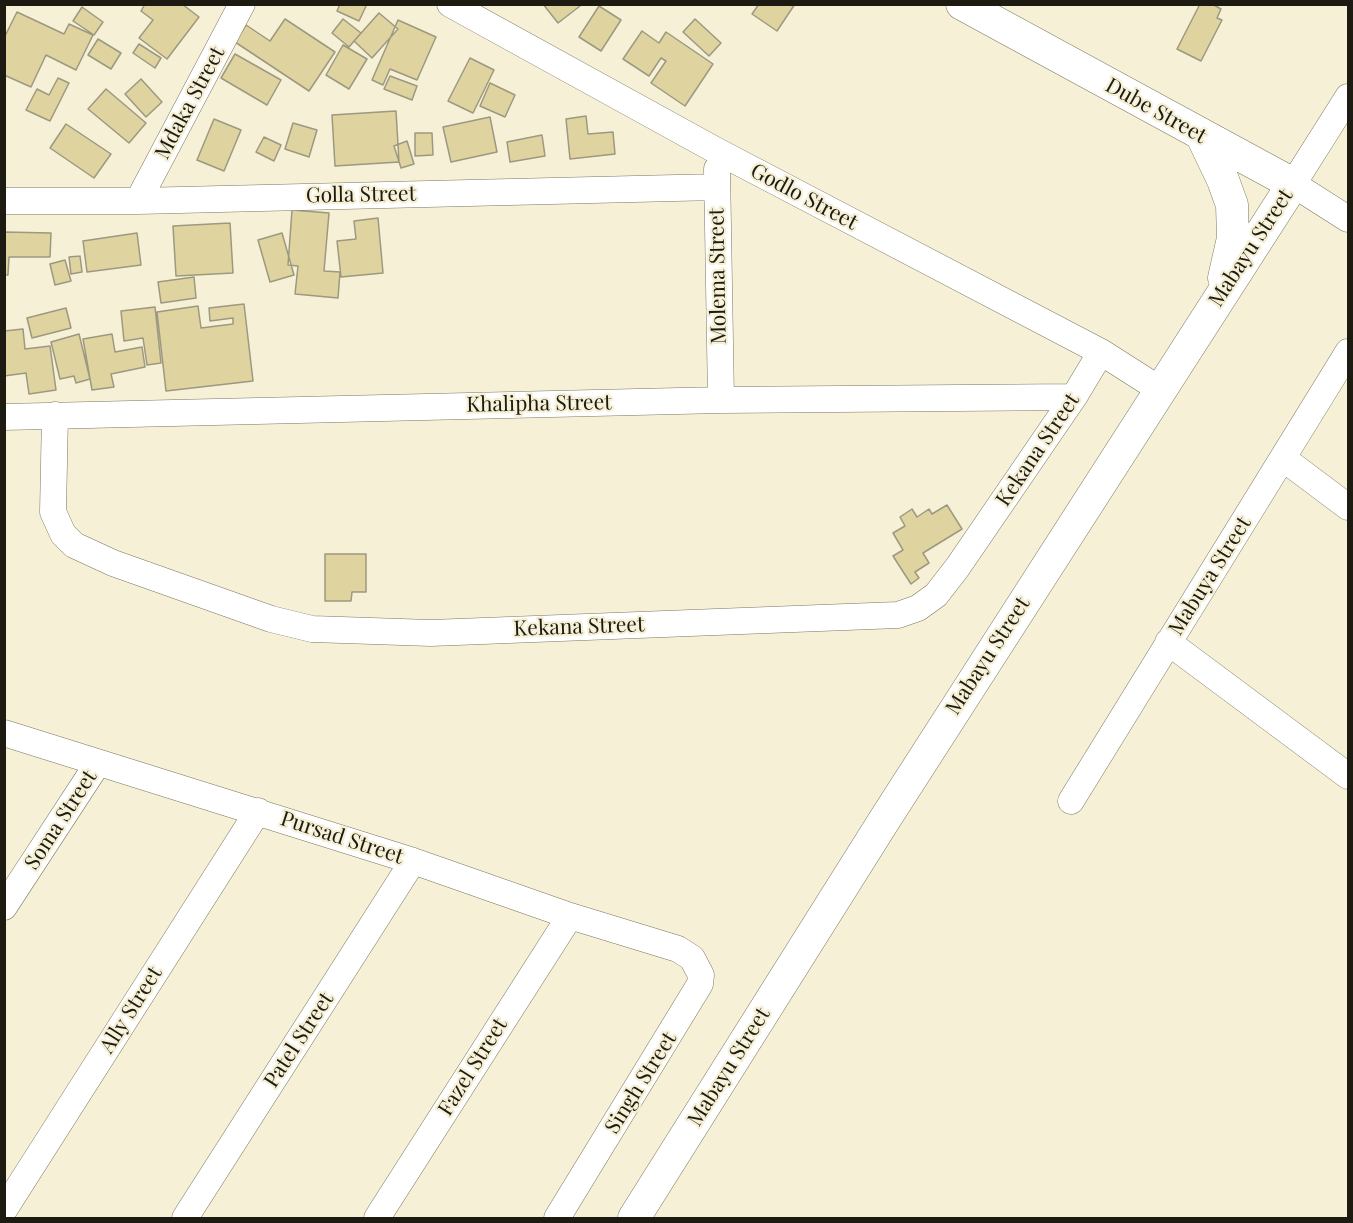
<!DOCTYPE html>
<style>
body{margin:0}
#map{position:relative;width:1353px;height:1223px;overflow:hidden;background:#f5f0d6;font-family:"Playfair Display",serif}
canvas{display:block}
.frame{position:absolute;inset:0;border:6px solid #1c1a11;pointer-events:none}
</style>
<div id="map">
<canvas width="1353" height="1223"></canvas>
<div class="frame"></div>
</div>
<script>
const context = document.querySelector('canvas').getContext('2d');
context.lineJoin = 'round';
function fill(path, color) { context.fillStyle = color; context.fill(path, 'evenodd'); }
const poly = rows => new Path2D(rows.map(r => 'M' + r).join(''));
function trace(path, color, width, dash) { context.strokeStyle = color; context.lineWidth = width; context.lineCap = dash ? 'butt' : 'round'; context.setLineDash(dash || []); context.stroke(path); }
function label(font, color, halo, rows, align = 'center') {
  context.font = font + ' "Playfair Display",serif'; context.lineWidth = 4.5; context.setLineDash([]); context.textBaseline = 'middle'; context.strokeStyle = halo; context.fillStyle = color; for (const [text, x, y, turn = 0] of rows) {
    context.save(); context.translate(x, y); context.rotate((+turn || 0) * Math.PI / 180); context.textAlign = isNaN(turn) ? turn : align; if (halo) context.strokeText(text, 0, 0); context.fillText(text, 0, 0); context.restore();
  }
}
const building = poly([
 [145,4,182,4,199,17,167,59,139,38,153,20,141,11,145,4],
 [340,4,367,4,359,21,337,11,340,4],
 [543,4,578,4,580,6,558,23,543,4],
 [759,4,795,4,777,31,752,14,759,4],
 [1200,4,1212,4,1221,9,1217,18,1222,20,1201,61,1177,49,1200,4],
 [599,6,621,20,601,51,579,37,599,6],
 [82,7,103,22,94,35,73,21,82,7],
 [17,12,64,34,69,24,93,35,76,70,46,55,31,87,4,75,4,38,17,12],
 [379,13,398,29,372,58,354,41,379,13],
 [285,19,335,52,309,91,235,42,246,25,270,41,285,19],
 [343,19,361,33,349,47,332,33,343,19],
 [695,19,721,43,709,56,683,32,695,19],
 [398,20,436,37,417,80,390,69,383,85,372,80,398,20],
 [642,31,659,43,666,32,713,64,685,106,651,83,666,61,661,58,649,76,623,59,642,31],
 [98,39,121,53,111,69,88,55,98,39],
 [139,44,161,58,155,68,133,53,139,44],
 [343,45,367,59,349,89,326,75,343,45],
 [235,54,281,80,267,105,221,78,235,54],
 [470,58,494,70,473,113,448,101,470,58],
 [390,76,417,86,412,100,384,89,390,76],
 [58,78,69,83,50,121,26,110,37,89,49,95,58,78],
 [141,79,162,102,146,117,125,94,141,79],
 [490,83,515,95,505,117,480,106,490,83],
 [106,89,146,123,129,143,88,109,106,89],
 [396,111,399,162,335,166,332,115,396,111],
 [586,116,588,134,613,132,615,154,570,159,566,119,586,116],
 [490,117,497,152,451,162,443,127,490,117],
 [214,119,241,130,224,171,197,160,214,119],
 [293,123,317,130,309,157,285,149,293,123],
 [66,124,111,154,94,178,50,148,66,124],
 [415,133,432,133,433,155,415,156,415,133],
 [542,135,545,156,510,162,507,142,542,135],
 [264,137,281,145,274,161,256,152,264,137],
 [407,141,414,164,401,168,394,146,407,141],
 [292,210,329,213,324,271,340,272,338,298,295,294,298,266,288,265,292,210],
 [378,218,383,273,341,277,337,241,356,239,354,221,378,218],
 [230,223,233,273,176,276,173,226,230,223],
 [4,232,51,233,50,257,9,257,8,275,4,275,4,232],
 [137,233,141,265,87,272,83,241,137,233],
 [282,233,294,275,270,282,258,240,282,233],
 [80,256,82,272,71,274,69,257,80,256],
 [65,260,71,281,55,285,50,264,65,260],
 [194,277,196,298,161,303,158,282,194,277],
 [244,304,253,381,166,391,157,312,198,306,201,328,233,324,233,318,210,321,209,308,244,304],
 [155,307,161,363,147,365,143,338,124,341,121,311,155,307],
 [66,308,71,328,32,338,27,318,66,308],
 [23,329,25,349,50,346,56,390,29,394,26,373,4,376,4,331,23,329],
 [79,334,90,379,76,383,74,376,60,379,51,342,79,334],
 [112,334,115,352,142,347,145,367,111,374,114,387,92,390,83,339,112,334],
 [947,505,962,529,923,553,929,563,915,572,919,578,911,584,893,556,903,550,893,533,905,526,900,517,912,509,917,517,929,509,932,514,947,505],
 [325,554,366,554,366,592,352,592,351,601,325,601,325,554]
]);
fill(building, '#dfd4a0');
trace(building, '#9d9880', 1.5);
const minor = poly([
 [450,4,717,151,1101,352,1159,389],
 [1348,97,1293,184,1348,219],
 [717,169,721,400],
 [4,201,138,201,717,187],
 [138,201,242,4],
 [55,415,53,512,63,534,74,545,113,563,271,619,312,629,431,633,898,615,918,608,936,595,957,568,1074,397,1101,352],
 [4,417,721,400,1074,397],
 [1284,459,1348,507],
 [1168,642,1348,776],
 [4,733,413,861,570,916,678,949,692,958,701,975,700,984,557,1218],
 [1071,801,1348,352],
 [4,907,98,763],
 [4,1210,258,811],
 [185,1218,413,861],
 [377,1218,570,916]
]);
const tertiary = poly([
 [1202,136,1223,180,1232,205,1233,238,1224,278],
 [634,1218,885,819,1293,184,962,4]
]);
trace(minor, '#7c7760', 27);
trace(tertiary, '#7c7760', 33);
trace(minor, '#fff', 26);
trace(tertiary, '#fff', 32);
label('21px', '#1c1a11', '#f5f0d6', [
 ["Mdaka Street",190,103,-62],
 ["Dube Street",1156,111,29],
 ["Golla Street",361,195,-1],
 ["Godlo Street",804,197,28],
 ["Mabayu Street",1251,248,-57],
 ["Molema Street",718,276,-91],
 ["Khalipha Street",539,404,-1],
 ["Kekana Street",1038,450,-56],
 ["Mabuya Street",1210,576,-58],
 ["Kekana Street",579,627,-2],
 ["Mabayu Street",988,656,-57],
 ["Soma Street",61,820,-57],
 ["Pursad Street",342,838,18],
 ["Ally Street",131,1010,-58],
 ["Patel Street",299,1040,-57],
 ["Fazel Street",473,1067,-58],
 ["Mabayu Street",729,1067,-58],
 ["Singh Street",641,1083,-58]
]);
</script>
